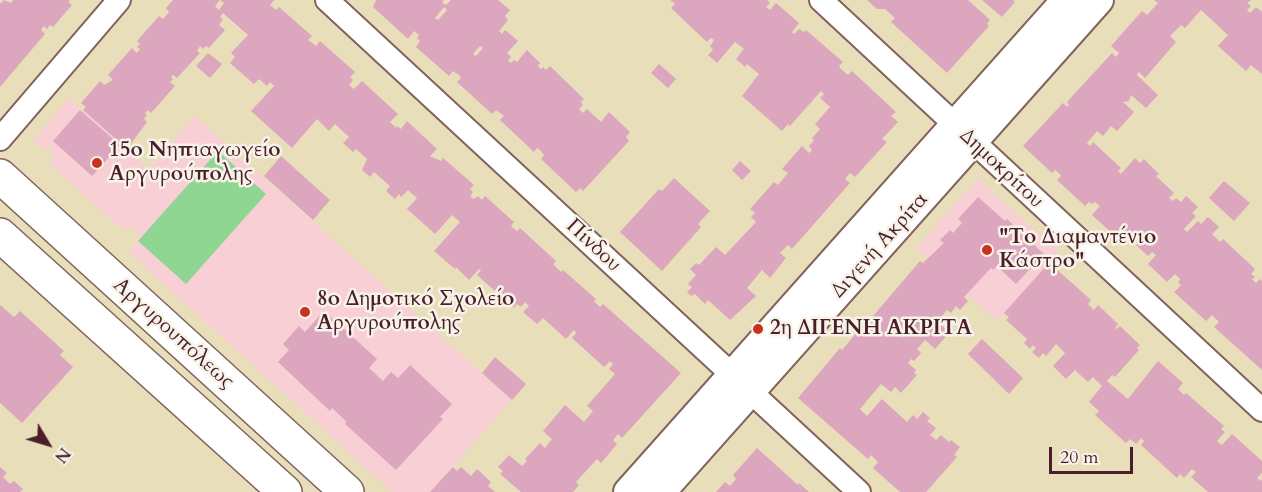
<!DOCTYPE html>
<meta charset="utf-8">
<style>
body{margin:0}
#map{position:relative;width:1262px;height:492px;overflow:hidden;background:#e9deba;font-family:Cardo,serif}
canvas{display:block}
.north{position:absolute;left:18px;top:414px;width:60px;height:60px;-webkit-text-stroke:4px #f7f3e8;paint-order:stroke;rotate:128deg;font-size:16px;font-weight:700;line-height:24px;text-align:center;color:#4a1f2b}
.north::after{content:'';display:block;margin:auto;width:21px;height:27px;background:#4a1f2b;clip-path:polygon(50% 0,100% 100%,50% 72%,0 100%)}
.scale{position:absolute;left:1049px;top:447px;width:84px;height:27px;box-sizing:border-box;border:3px solid #4a1f2b;border-top:0;padding-left:8px;font-size:18px;line-height:21px;white-space:nowrap;color:#4a1f2b;-webkit-text-stroke:4px #f7f3e8;paint-order:stroke}
</style>
<div id="map">
<canvas width="1262" height="492"></canvas>
<div class="north">N</div>
<div class="scale">20 m</div>
</div>
<script>
const context = document.querySelector('canvas').getContext('2d');
context.lineJoin = 'round';
function fill(path, color) { context.fillStyle = color; context.fill(path, 'evenodd'); }
const poly = rows => new Path2D(rows.map(r => 'M' + r).join(''));
function trace(path, color, width, dash) { context.strokeStyle = color; context.lineWidth = width; context.lineCap = dash ? 'butt' : 'round'; context.setLineDash(dash || []); context.stroke(path); }
function label(font, color, halo, rows, align = 'center') {
  context.font = font + ' Cardo,serif'; context.lineWidth = 5; context.setLineDash([]); context.textBaseline = 'middle'; context.strokeStyle = halo; context.fillStyle = color; for (const [text, x, y, turn = 0] of rows) {
    context.save(); context.translate(x, y); context.rotate((+turn || 0) * Math.PI / 180); context.textAlign = isNaN(turn) ? turn : align; if (halo) context.strokeText(text, 0, 0); context.fillText(text, 0, 0); context.restore();
  }
}
fill(poly([
 [69,98,149,169,195,116,512,400,430,492,392,492,129,252,137,243,137,227,121,228,50,165,53,161,52,147,42,148,33,141],
 [978,179,1059,252,997,321,916,248]
]), '#f7cfd4');
fill(poly([
 [218,151,266,194,186,284,138,241]
]), '#8ed692');
fill(poly([
 [4,0,11,3,13,0,70,0,68,2,72,5,53,27,50,25,47,29,44,26,41,30,45,34,0,87,0,4],
 [173,0,274,0,270,5,276,10,279,7,312,36,308,40,316,46,320,41,355,72,350,77,353,80,349,85,354,89,362,81,398,114,390,122,396,128,397,126,401,129,407,121,437,149,430,156,441,161,443,158,474,185,470,189,473,192,470,196,474,199,478,196,482,200,485,196,514,222,511,226,517,231,520,228,556,261,553,264,561,272,563,270,596,299,594,302,597,304,600,307,603,304,681,373,622,438,618,434,615,438,613,440,617,444,601,463,597,459,576,482,579,485,573,492,521,492,500,474,503,471,498,467,509,455,522,466,527,461,525,459,540,443,545,448,552,439,543,431,565,405,584,422,593,411,587,406,615,374,609,369,613,364,610,361,604,367,572,338,576,333,574,330,566,339,543,318,537,324,523,312,529,306,525,302,521,307,517,304,514,308,477,275,481,270,479,269,469,280,456,267,455,269,434,251,460,222,452,215,435,234,407,209,417,198,408,190,401,197,399,194,395,199,386,191,390,186,374,172,370,177,362,170,367,159,356,149,353,152,343,143,349,137,335,124,329,131,317,119,292,148,251,111,274,86,270,82,267,86,259,79,254,84,230,63,235,57,231,53,248,35,223,13,220,17,223,19,219,25,225,30,209,48,206,46,203,49,200,46,197,51,200,53,177,78,173,75,171,77,173,79,170,82,175,86,151,113,148,110,145,113,147,115,144,119,147,122,127,149,83,110,86,107,81,103,100,81,104,85,113,80,108,75,132,48,137,53,140,49,137,47,140,44,137,41,159,16,163,19,169,12,166,8],
 [220,0,224,3,219,10,215,6],
 [376,0,444,0,442,2,446,5,451,0,498,0,510,10,505,16,508,20,499,31,502,34,505,30,518,41,507,53,511,57,508,60,511,63,514,60,517,62,527,50,540,63,538,66,541,69,543,67,546,70,550,66,584,99,581,102,583,105,579,109,583,113,587,109,601,122,609,112,630,132,626,137,629,141,583,191,580,188,576,192,541,159,544,155,540,150,537,148,534,152,500,120,504,116,496,110,492,114,457,82,461,78,459,75,453,71,449,76,416,47,420,41,417,38,419,35,414,31,408,39,373,7],
 [444,7,447,10,438,20,435,18],
 [480,46,483,48,476,56,473,54],
 [670,0,767,0,770,3,766,7,770,10,776,3,799,23,792,32,794,34,799,29,804,32,806,30,843,62,839,66,841,69,848,75,852,71,896,112,891,116,898,122,882,139,887,142,855,177,850,173,845,179,850,183,792,249,788,245,780,253,786,258,770,278,762,270,747,288,756,296,730,320,708,300,705,304,695,294,691,296,687,292,692,287,688,284,696,275,690,269,696,263,699,265,716,247,725,255,756,222,751,217,755,213,750,209,774,182,778,185,788,173,782,169,802,146,809,153,812,150,809,146,814,140,812,138,820,129,815,124,830,107,820,98,824,94,821,91,790,126,788,124,782,131,742,96,759,74,747,64,745,67,736,59,744,49,735,42,717,63,708,55,713,50,710,46,714,40,711,38,707,42,671,8,675,4],
 [867,0,968,0,990,20,987,24,989,26,947,73,891,22,895,18,885,9,877,9],
 [982,0,1013,0,1015,2,1002,17],
 [1154,0,1251,0,1247,3,1251,6,1247,10,1250,13,1256,7,1262,12,1262,74,1251,65,1246,71,1218,46,1228,35,1201,10,1185,28,1181,25,1170,36,1176,42,1145,78,1139,72,1137,75,1158,95,1146,108,1131,95,1129,101,1123,102,1134,112,1117,131,1111,126,1103,136,1097,131,1087,143,1090,146,1093,142,1121,168,1118,171,1121,174,1135,158,1140,163,1144,159,1159,174,1156,176,1174,193,1169,198,1173,201,1176,198,1181,202,1186,196,1198,207,1192,213,1196,216,1184,229,1187,232,1198,221,1201,224,1208,217,1219,227,1212,234,1220,242,1223,239,1255,269,1251,274,1255,277,1252,279,1256,283,1260,279,1262,281,1262,370,1214,327,1219,322,1212,315,1206,321,1174,292,1181,285,1178,282,1180,279,1175,274,1167,282,1148,264,1156,255,1152,252,1148,256,1136,245,1143,237,1140,235,1133,243,1129,239,1124,244,1092,215,1100,206,1095,202,1092,204,1089,202,1085,206,1057,180,1061,176,1059,173,1055,170,1052,173,1023,146,1063,103,1067,107,1069,105,1067,102,1112,53,1116,57,1119,53,1111,46,1142,11,1147,15,1158,3],
 [208,53,222,64,210,78,196,66],
 [659,64,676,79,668,88,651,73],
 [80,110,120,145,92,176,53,141],
 [281,156,330,200,313,220,264,176],
 [740,161,751,171,742,180,732,170],
 [674,178,710,211,698,224,701,227,662,271,620,232,659,189,662,191],
 [1224,181,1250,203,1234,221,1209,198],
 [978,197,1005,221,1007,219,1044,254,1016,284,997,266,993,270,991,268,964,297,968,301,960,310,956,306,951,313,947,310,941,317,944,320,941,325,950,332,935,349,925,340,917,349,921,353,914,361,911,359,908,363,916,370,914,373,917,375,901,393,895,387,891,392,881,384,860,409,867,416,882,399,907,422,913,415,917,419,923,412,930,418,927,421,936,428,930,435,936,440,941,435,949,442,951,440,960,447,954,455,957,457,926,492,900,492,873,468,878,462,871,455,868,459,798,398,840,348,842,350,863,325,869,329,872,325,868,322,920,261,923,263,944,243,940,240,950,230,953,233,962,223,958,219],
 [1047,265,1052,269,1054,267,1091,300,1088,304,1094,310,1098,305,1118,324,1115,328,1116,329,1120,326,1140,345,1137,348,1139,350,1115,377,1112,375,1107,381,1128,399,1158,361,1183,383,1178,389,1184,395,1186,393,1224,426,1221,429,1225,432,1217,441,1222,445,1232,434,1262,461,1262,473,1257,478,1261,481,1262,479,1262,492,1208,492,1191,477,1196,472,1192,469,1184,478,1180,474,1177,478,1141,445,1144,441,1141,438,1136,444,1130,439,1126,443,1095,415,1099,411,1089,402,1102,386,1093,377,1088,382,1075,370,1066,379,1053,366,1065,353,1056,344,1046,356,1043,353,1039,358,1032,352,1036,348,1033,345,1030,349,1024,343,1027,339,1006,320,1009,317,1004,313],
 [0,305,14,317,20,311,64,351,60,355,73,367,22,423,0,403],
 [324,311,377,359,369,368,383,381,391,372,398,378,410,365,452,404,440,417,443,419,396,470,345,424,346,421,332,408,330,411,278,362,289,350,283,344,299,326,305,332],
 [982,339,1023,378,1009,394,968,354],
 [495,357,526,384,512,400,482,373],
 [757,448,798,485,799,483,809,492,716,492,725,482,730,486,736,479,733,475],
 [0,467,7,473,3,477,10,484,14,481,23,489,20,492,0,492],
 [453,467,457,471,461,467,471,476,477,469,491,482,488,486,495,492,430,492]
]), '#dca6be');
const minor = poly([
 [327,0,859,492],
 [821,0,1262,410],
 [0,139,119,0]
]);
const tertiary = poly([
 [628,492,1066,0],
 [661,492,1099,0]
]);
const primary = poly([
 [0,176,347,492],
 [0,235,285,492]
]);
trace(minor, '#82625d', 26);
trace(tertiary, '#82625d', 32);
trace(primary, '#82625d', 36);
trace(minor, '#fff', 22);
trace(tertiary, '#fff', 28);
trace(primary, '#fff', 33);
for (const [x, y, r, color] of [
 [97,163,6,"#c8321e"],
 [987,250,6,"#c8321e"],
 [305,312,6,"#c8321e"],
 [758,329,6,"#c8321e"]
]) { const dot = new Path2D(); dot.arc(x, y, r, 0, 2 * Math.PI); context.fillStyle = color; context.fill(dot); trace(dot, '#f7f3e8', 2); }
label('bold 21px', '#4a1f2b', '#f7f3e8', [
 ["15ο Νηπιαγωγείο",109,151],
 ["Αργυρούπολης",109,175],
 ["\"Το Διαμαντένιο",999,238],
 ["Κάστρο\"",999,262],
 ["8ο Δημοτικό Σχολείο",317,300],
 ["Αργυρούπολης",317,324],
 ["2η ΔΙΓΕΝΗ ΑΚΡΙΤΑ",770,329]
], 'left');
label('21px', '#4a1f2b', '#f7f3e8', [
 ["Δημοκρίτου",1001,169,43],
 ["Πίνδου",593,246,43],
 ["Διγενή Ακρίτα",880,246,-48],
 ["Αργυρουπόλεως",173,334,42]
]);
</script>
